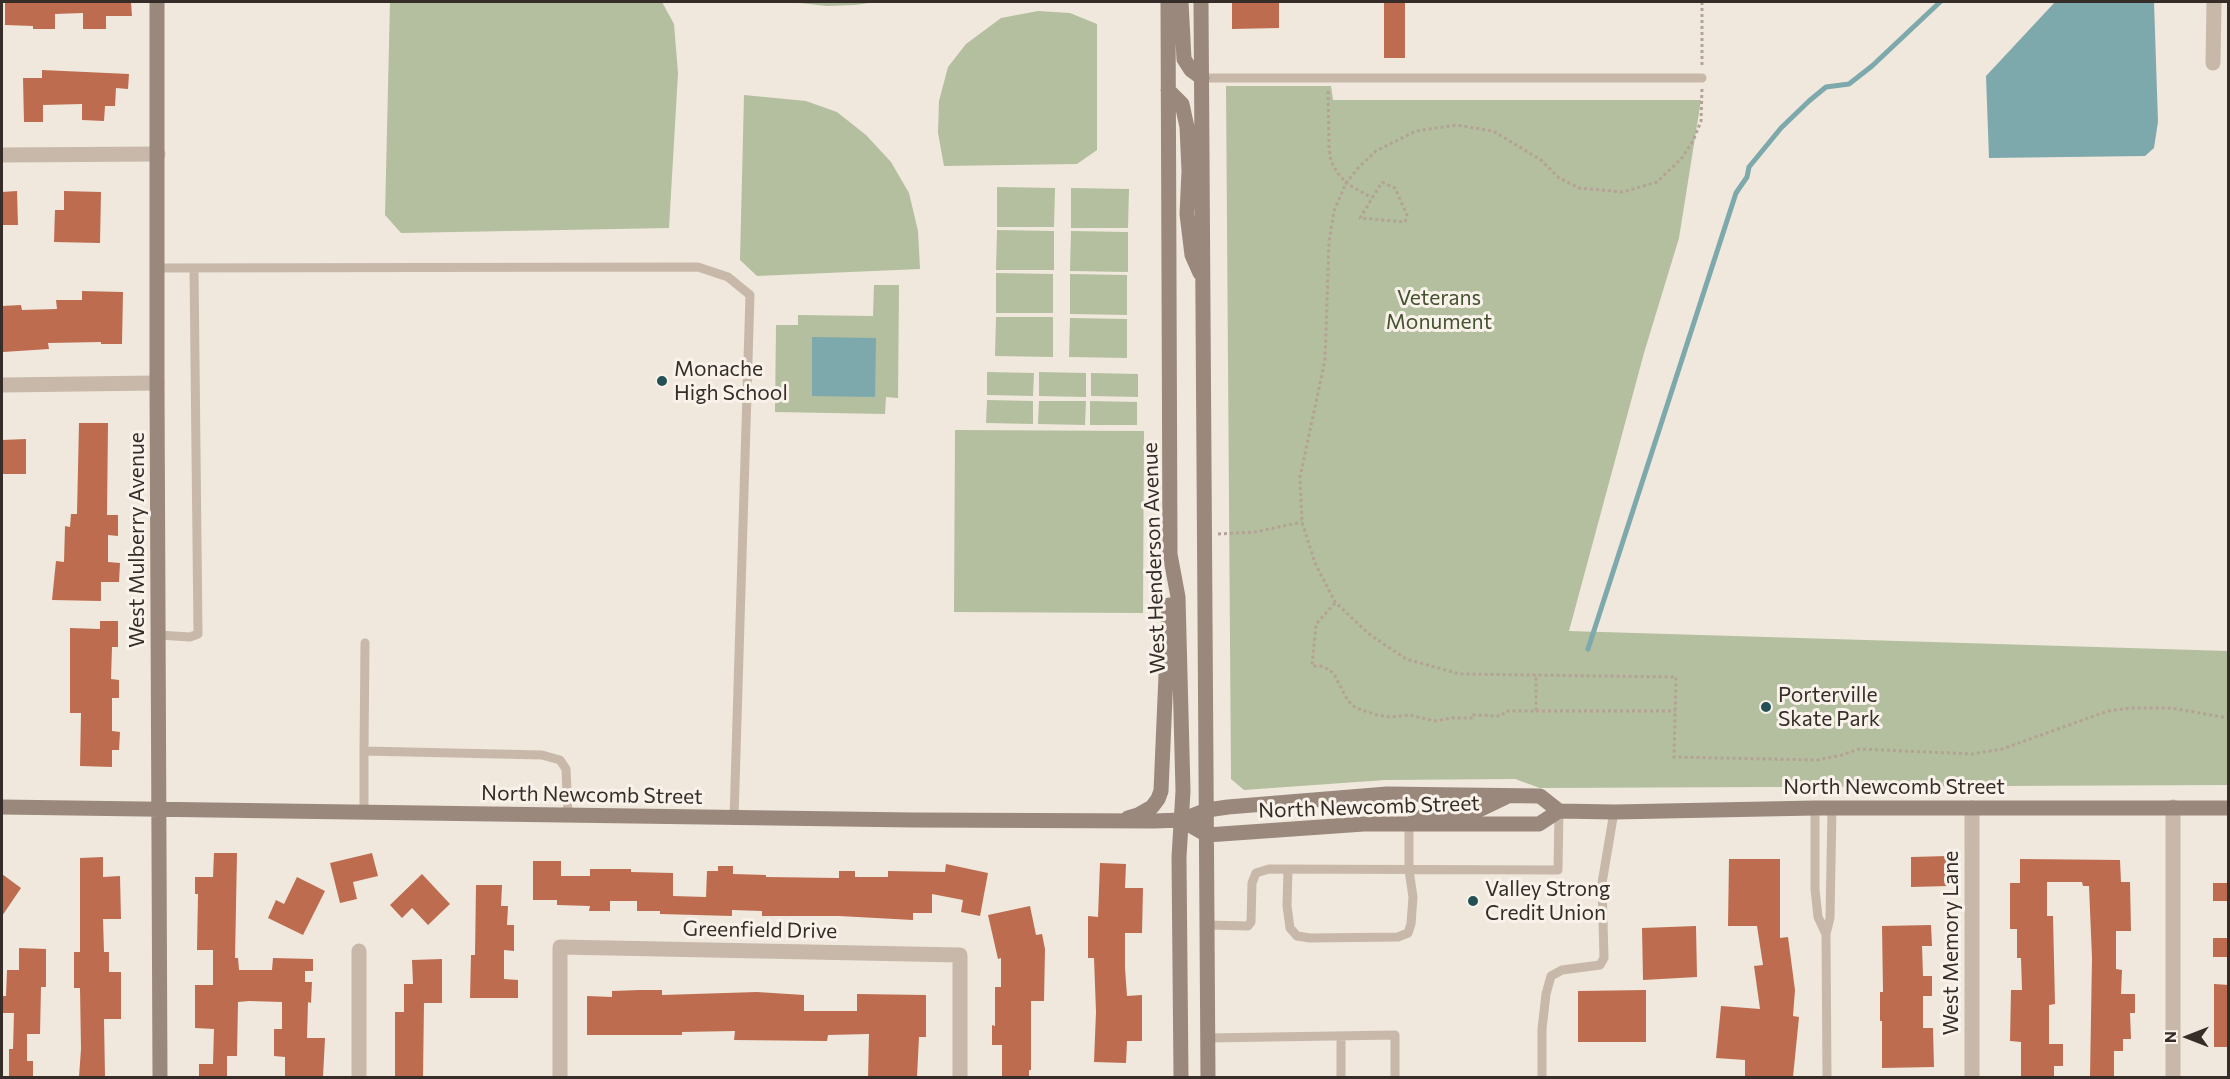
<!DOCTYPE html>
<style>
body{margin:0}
#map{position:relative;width:2230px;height:1079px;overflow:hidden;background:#f0e8dd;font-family:Commissioner,sans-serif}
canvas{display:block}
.frame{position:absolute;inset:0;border:3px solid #362d29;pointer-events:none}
.north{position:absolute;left:2158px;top:1007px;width:60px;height:60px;-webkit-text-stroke:4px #f8f2ea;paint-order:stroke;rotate:270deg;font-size:16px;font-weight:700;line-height:24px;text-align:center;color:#362d29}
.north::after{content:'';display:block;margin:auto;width:21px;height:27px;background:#362d29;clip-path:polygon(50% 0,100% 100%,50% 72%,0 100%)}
</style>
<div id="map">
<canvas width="2230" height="1079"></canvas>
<div class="frame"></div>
<div class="north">N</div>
</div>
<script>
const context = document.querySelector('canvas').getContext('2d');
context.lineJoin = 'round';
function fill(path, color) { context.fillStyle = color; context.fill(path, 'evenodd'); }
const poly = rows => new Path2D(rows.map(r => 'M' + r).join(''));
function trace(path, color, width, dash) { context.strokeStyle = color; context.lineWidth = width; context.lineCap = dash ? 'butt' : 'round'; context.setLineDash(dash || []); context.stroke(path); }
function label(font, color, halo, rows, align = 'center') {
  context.font = font + ' Commissioner,sans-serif'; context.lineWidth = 6; context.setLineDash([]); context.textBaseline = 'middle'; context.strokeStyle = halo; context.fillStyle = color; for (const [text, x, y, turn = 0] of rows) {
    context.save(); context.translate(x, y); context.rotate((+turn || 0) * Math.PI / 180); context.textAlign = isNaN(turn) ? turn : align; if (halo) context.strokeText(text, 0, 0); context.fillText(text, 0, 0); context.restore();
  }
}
fill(poly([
 [390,2,662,2,674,24,678,73,669,228,401,233,385,215],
 [790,2,876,2,855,5,827,6],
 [1038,11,1070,13,1097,24,1097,150,1077,164,944,166,938,133,939,101,948,67,966,44,1001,18],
 [1226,86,1331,86,1333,100,1701,100,1679,238,1644,353,1569,631,2228,651,2228,785,1540,788,1515,779,1385,780,1244,790,1231,779],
 [744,95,806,101,837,112,866,135,891,162,909,193,918,231,920,269,757,276,740,260],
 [997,187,1055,188,1054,227,997,227],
 [1071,188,1129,189,1128,228,1071,228],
 [997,230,1054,231,1054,270,996,270],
 [1071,231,1128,232,1128,272,1070,271],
 [996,273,1053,274,1053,313,996,313],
 [1070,274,1127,275,1127,315,1070,314],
 [874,285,899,285,898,398,886,397,885,414,775,412,776,325,798,325,798,315,873,316],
 [996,317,1053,317,1053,357,995,356],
 [1070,318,1127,319,1127,358,1069,357],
 [987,372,1034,373,1033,396,987,395],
 [1039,372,1086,373,1086,397,1039,396],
 [1091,373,1138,374,1138,397,1091,396],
 [987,400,1033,401,1033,424,986,423],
 [1039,401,1086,401,1085,425,1038,424],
 [1090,401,1137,402,1137,425,1090,425],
 [955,430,1144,431,1143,613,954,612]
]), '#b3bf9e');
fill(poly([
 [2055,2,2154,2,2158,122,2154,148,2145,156,1989,158,1986,76],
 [812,337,876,338,875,397,812,396]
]), '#7ea9ac');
trace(poly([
 [1588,649,1736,193,1747,177,1749,167,1781,128,1809,101,1826,87,1849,84,1872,66,1940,2]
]), '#7ea9ac', 5);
fill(poly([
 [5,2,131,2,132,16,106,16,106,29,83,29,83,13,55,14,55,29,33,29,33,26,5,25],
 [1232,2,1279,2,1279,28,1232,29],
 [1384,2,1405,2,1405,58,1384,58],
 [42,70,129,74,128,89,116,88,115,106,105,106,104,121,82,120,82,104,43,105,43,122,24,122,23,78,42,78],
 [17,191,18,225,2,225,2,192],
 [64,191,101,192,100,243,54,242,55,210,64,210],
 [82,291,123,292,122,344,101,344,101,342,48,343,49,349,3,352,2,306,21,305,22,310,57,309,56,300,82,300],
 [79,423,108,423,107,515,118,515,118,536,108,535,108,562,120,563,119,582,101,582,101,601,52,600,56,561,64,562,65,526,70,527,71,514,77,514],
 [26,439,26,474,2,474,2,440],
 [100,621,118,621,118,647,112,647,111,679,119,680,119,698,112,698,112,731,120,732,119,750,112,750,112,767,80,766,81,713,70,713,70,628,100,629],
 [214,853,237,853,235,958,238,958,239,970,272,970,273,958,313,959,313,971,305,971,305,982,312,982,311,1003,308,1002,307,1038,325,1038,323,1077,285,1077,285,1057,274,1056,274,1029,282,1029,282,1002,249,1001,238,1002,237,1056,227,1056,227,1077,199,1077,199,1064,213,1064,214,1029,195,1028,195,985,213,985,213,950,197,950,198,894,195,894,195,877,213,877],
 [372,853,378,876,353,882,357,899,340,903,330,863],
 [1948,856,1949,886,1911,887,1911,857],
 [103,857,103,877,120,876,121,919,103,919,104,952,109,952,109,972,121,972,121,1019,104,1019,105,1077,79,1077,81,1049,80,988,74,988,74,952,80,952,80,858],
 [1729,859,1780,859,1780,938,1788,937,1795,990,1793,1016,1799,1017,1793,1077,1745,1077,1745,1060,1716,1058,1721,1006,1760,1009,1754,966,1763,965,1757,926,1728,926],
 [2020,859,2120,860,2121,882,2130,882,2131,931,2116,931,2116,969,2122,970,2121,994,2135,994,2135,1013,2130,1013,2131,1039,2123,1039,2123,1051,2114,1051,2114,1077,2090,1077,2092,958,2089,886,2083,886,2082,882,2047,882,2047,916,2053,916,2055,1004,2049,1005,2049,1044,2063,1044,2063,1066,2054,1066,2054,1077,2021,1077,2021,1042,2010,1041,2011,990,2022,990,2021,958,2017,958,2017,929,2010,929,2010,883,2020,883],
 [533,861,561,861,561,876,590,876,590,869,631,869,631,872,673,873,673,896,706,897,707,871,718,871,718,866,733,866,733,874,766,875,766,877,839,878,839,871,855,871,855,877,888,877,888,871,945,872,946,864,988,873,980,916,961,912,963,900,932,894,932,913,913,913,913,920,839,916,762,916,762,911,732,910,732,916,660,914,660,911,637,911,637,901,610,901,610,911,589,911,590,906,557,905,557,900,533,900],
 [1100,863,1126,864,1125,888,1143,888,1142,933,1125,933,1125,968,1127,996,1142,995,1142,1041,1127,1041,1126,1063,1094,1062,1096,1012,1094,958,1088,958,1088,916,1098,917],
 [2,874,21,888,2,916],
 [422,874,450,904,428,925,412,908,402,918,390,905],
 [297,877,325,891,303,935,268,918,276,900,284,904],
 [2213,883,2229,883,2229,901,2213,901],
 [476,885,502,885,501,906,508,906,507,925,514,925,514,951,504,950,504,979,518,980,518,998,470,998,471,955,475,955],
 [1030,906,1036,935,1042,934,1045,949,1044,1001,1031,1001,1031,1070,1029,1070,1029,1077,1002,1077,1002,1045,992,1045,992,1025,995,1026,995,987,1001,987,1001,958,998,959,988,915],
 [1931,925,1932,946,1922,946,1923,976,1932,976,1932,996,1923,996,1923,1028,1933,1028,1934,1067,1882,1068,1882,1021,1880,1021,1880,992,1883,992,1882,926],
 [1696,926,1697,977,1643,980,1642,928],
 [2213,938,2229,938,2229,957,2213,957],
 [19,948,46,949,46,987,41,987,40,1034,27,1034,27,1061,33,1061,33,1077,9,1077,9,1049,13,1049,14,1013,2,1013,2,996,6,996,7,970,19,970],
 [442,959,442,1003,424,1003,423,1077,395,1077,395,1012,404,1012,404,984,413,984,412,960],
 [2214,984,2229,985,2229,1047,2214,1047],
 [640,990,662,990,662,995,757,992,804,995,804,1011,857,1011,857,994,926,995,926,1037,919,1037,917,1077,868,1077,869,1034,828,1035,827,1041,734,1040,735,1031,682,1032,682,1035,587,1035,587,996,612,997,612,991],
 [1646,990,1646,1042,1578,1042,1578,991]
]), '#bd6c4f');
trace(poly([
 [1702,2,1702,65],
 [1702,89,1701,121,1693,141,1681,159,1657,182,1623,192,1579,188,1559,178,1541,160,1493,131,1457,125,1416,131,1376,151,1359,167,1346,183,1334,211,1329,242,1325,360,1300,477,1302,522,1315,563,1335,602,1369,634,1406,659,1460,674,1676,677,1674,757,1817,760,1842,755,1859,749,1973,754,2002,749,2108,711,2131,708,2171,708,2228,718],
 [1328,91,1329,148,1331,161,1337,172,1346,183,1372,198],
 [1382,182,1395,188,1407,215,1405,222,1360,218,1382,182],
 [1218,534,1255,532,1302,522],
 [1335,603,1316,624,1312,666,1321,666,1330,670,1335,676,1348,701,1356,708,1377,715,1390,717,1410,715,1434,721,1452,718,1473,718,1473,715,1501,716,1506,711,1536,711,1536,674],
 [1536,711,1675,711]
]), '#b4a394', 3, [3, 3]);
trace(poly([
 [1202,78,1702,78],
 [157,268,698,267,728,277,750,295,734,818],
 [158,635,190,637,198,634,194,268],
 [364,751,365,643],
 [1815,808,1815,889,1818,917,1826,934],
 [364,812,364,751,542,755,560,760,566,769,568,815],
 [1288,869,1287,906,1290,928,1297,936,1310,938,1398,937,1408,933,1411,924,1413,897,1409,870,1409,824],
 [1207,925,1248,926,1251,922,1252,883,1256,873,1269,869,1558,870,1559,811],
 [1341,1036,1341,1078],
 [1208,1038,1395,1035,1395,1078],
 [1542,1078,1542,1029,1546,994,1551,976,1562,970,1600,965,1604,958,1602,883,1614,812],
 [1827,1078,1826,934,1830,918,1832,808]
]), '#c8b8aa', 9);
trace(poly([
 [2213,63,2214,2],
 [2,155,158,154],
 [2,385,157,383],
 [2173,807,2173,1078],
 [1972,808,1972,1078],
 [359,951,359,1078],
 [560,1078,560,947,960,955,960,1078]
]), '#c8b8aa', 15);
trace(poly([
 [157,2,157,383,160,1078],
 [1168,2,1170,554,1178,597,1183,791,1179,857,1181,1078],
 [1181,2,1184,59,1191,70,1202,78],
 [1201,2,1208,1078],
 [1168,90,1182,104,1187,127,1189,171,1187,214,1192,255,1200,273],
 [2,807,913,820,1154,821,1181,820,1207,810,1228,807,1387,794,1540,796,1559,811],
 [1128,818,1138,815,1152,807,1158,799,1161,791,1169,605],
 [1181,820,1207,835,1364,824,1539,824,1559,811,1614,812,1815,808,2228,808],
 [1410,824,1434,810,1481,809,1506,797]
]), '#9b887c', 15);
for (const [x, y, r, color] of [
 [662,381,6,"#225054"],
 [1766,707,6,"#225054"],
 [1473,901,6,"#225054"]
]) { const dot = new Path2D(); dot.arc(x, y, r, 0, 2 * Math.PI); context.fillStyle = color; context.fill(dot); trace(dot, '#f8f2ea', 2); }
label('21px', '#44522f', '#f8f2ea', [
 ["Veterans",1439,298],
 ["Monument",1439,322]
]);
label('21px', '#362d29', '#f8f2ea', [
 ["Monache",674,369],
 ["High School",674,393],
 ["Porterville",1778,695],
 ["Skate Park",1778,719],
 ["Valley Strong",1485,889],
 ["Credit Union",1485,913]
], 'left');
label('21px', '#362d29', '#f8f2ea', [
 ["West Mulberry Avenue",137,540,-90],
 ["West Henderson Avenue",1154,558,-92],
 ["North Newcomb Street",1894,787],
 ["North Newcomb Street",592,795,1],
 ["North Newcomb Street",1369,807,-2],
 ["Greenfield Drive",760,930,1],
 ["West Memory Lane",1951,943,-90]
]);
</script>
